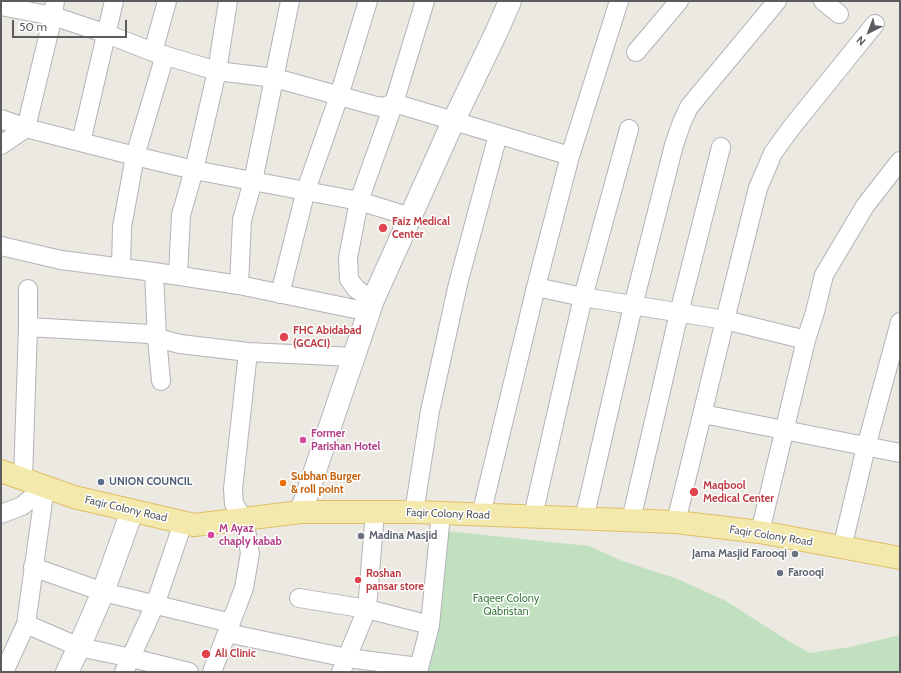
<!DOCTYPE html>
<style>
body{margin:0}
#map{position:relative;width:901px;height:673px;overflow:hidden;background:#ebe9e1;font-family:Cabin,sans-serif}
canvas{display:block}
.frame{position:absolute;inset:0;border:2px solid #5a5c60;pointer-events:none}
.north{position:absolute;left:849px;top:12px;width:40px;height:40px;-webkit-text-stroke:3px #fff;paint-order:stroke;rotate:222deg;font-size:11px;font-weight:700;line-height:16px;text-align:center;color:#5a5c60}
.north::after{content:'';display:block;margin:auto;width:14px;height:18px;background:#5a5c60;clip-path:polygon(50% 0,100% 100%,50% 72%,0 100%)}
.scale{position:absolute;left:12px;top:20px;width:115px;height:18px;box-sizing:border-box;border:2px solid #5a5c60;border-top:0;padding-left:5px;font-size:12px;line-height:14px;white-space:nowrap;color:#5a5c60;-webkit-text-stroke:3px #fff;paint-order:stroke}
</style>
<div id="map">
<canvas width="901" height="673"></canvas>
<div class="frame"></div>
<div class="north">N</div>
<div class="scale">50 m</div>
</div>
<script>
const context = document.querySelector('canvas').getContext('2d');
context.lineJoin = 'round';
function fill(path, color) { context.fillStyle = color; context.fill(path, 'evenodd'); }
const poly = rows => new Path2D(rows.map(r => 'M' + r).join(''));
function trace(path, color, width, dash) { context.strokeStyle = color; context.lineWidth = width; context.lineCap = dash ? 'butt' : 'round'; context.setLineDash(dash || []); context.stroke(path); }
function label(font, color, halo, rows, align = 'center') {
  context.font = font + ' Cabin,sans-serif'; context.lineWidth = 3; context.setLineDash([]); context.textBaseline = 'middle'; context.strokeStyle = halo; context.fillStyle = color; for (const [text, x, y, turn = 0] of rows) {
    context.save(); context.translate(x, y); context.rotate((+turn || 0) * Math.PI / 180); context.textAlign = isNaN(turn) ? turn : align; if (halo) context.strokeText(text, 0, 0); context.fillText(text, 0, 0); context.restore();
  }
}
fill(poly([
 [446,531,589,546,622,561,675,578,726,601,787,640,810,653,850,647,900,635,900,672,424,672]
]), '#c0e0c0');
const minor = poly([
 [823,1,839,14],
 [1,6,53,16,107,34,153,52,217,71,275,78,376,106,383,107,394,103,570,156],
 [153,52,167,1],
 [636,52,679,1],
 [1,119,26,128,135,156,194,170,359,201,411,217],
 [81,142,114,1],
 [1,145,26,128,53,16,55,1],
 [1,246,61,260,154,272,239,285,369,312],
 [121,267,122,227,135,156,165,55],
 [154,272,157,338,161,381],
 [178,275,181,215,194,170,217,71,228,1],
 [239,285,242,220,253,181,290,1],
 [536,287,583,297,725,320,806,340],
 [280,294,306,190,339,96,368,1],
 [373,300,356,289,349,279,348,258,359,201,394,103,425,1],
 [28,327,150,334,157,338,180,344,248,352,354,357],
 [703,414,900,453],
 [23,479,28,327,28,289],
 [414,512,430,411,458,284,498,135],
 [1,514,22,506,45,487],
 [481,515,536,287,570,156,619,1],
 [533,516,583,297,629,129],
 [584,519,633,306,674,145,682,122,689,107,777,1],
 [631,520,679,313,721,147],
 [676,522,725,320,758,188,773,153,791,128,875,24],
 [760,532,806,340,815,312,824,275,865,206,900,161],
 [842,548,866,447,900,322],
 [33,567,103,592,231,623],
 [299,598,367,609,430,625],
 [26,624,79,647,132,658,189,672],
 [227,633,347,658,419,667],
 [4,672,26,624,45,487],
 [124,672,155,605,183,523],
 [212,672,244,588,250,553,244,519,234,504,233,489,248,352],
 [341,672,367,609,375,512],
 [418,672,430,625,441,514]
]);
const secondary = poly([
 [301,512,373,300,453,122,496,33,510,1],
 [67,672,79,647,103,592,132,511]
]);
const primary = poly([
 [1,471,74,497,194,525,301,512,414,512,676,522,760,532,900,558]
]);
trace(minor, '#b2b3b7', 20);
trace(secondary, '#b3b5ba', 24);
trace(primary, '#dfbe66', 24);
trace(minor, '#fff', 18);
trace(secondary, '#fff', 22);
trace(primary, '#f4e9ac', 22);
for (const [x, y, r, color] of [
 [383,228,5,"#e0444e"],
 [284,337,5,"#e0444e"],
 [303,440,4,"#d1479c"],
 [101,482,4,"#5c6f8a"],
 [283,483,4,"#e8710a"],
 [694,492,5,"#e0444e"],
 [211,535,4,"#d1479c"],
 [361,536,4,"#6b7280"],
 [795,554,4,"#6b7280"],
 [780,573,4,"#6b7280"],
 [358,580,4,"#e0444e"],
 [206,654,5,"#e0444e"]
]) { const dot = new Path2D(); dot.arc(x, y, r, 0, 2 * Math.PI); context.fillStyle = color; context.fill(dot); trace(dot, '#fff', 1.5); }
label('bold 11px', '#be3a42', '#fff', [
 ["Faiz Medical",392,222],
 ["Center",392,235],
 ["FHC Abidabad",293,331],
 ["(GCACI)",293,344],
 ["Maqbool",703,486],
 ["Medical Center",703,499],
 ["Roshan",366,574],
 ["pansar store",366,587],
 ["Ali Clinic",215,654]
], 'left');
label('bold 11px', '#b23c85', '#fff', [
 ["Former",311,434],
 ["Parishan Hotel",311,447],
 ["M Ayaz",219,529],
 ["chaply kabab",219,542]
], 'left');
label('bold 11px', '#c56008', '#fff', [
 ["Subhan Burger",291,477],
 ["& roll point",291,490]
], 'left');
label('bold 11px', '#4e5e75', '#fff', [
 ["UNION COUNCIL",109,482]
], 'left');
label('11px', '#5a5c60', '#fff', [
 ["Faqir Colony Road",126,509,13],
 ["Faqir Colony Road",448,514,2],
 ["Faqir Colony Road",771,536,9]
]);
label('bold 11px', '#5b616d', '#fff', [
 ["Madina Masjid",369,536],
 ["Jama Masjid Farooqi",787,554,"right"],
 ["Farooqi",788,573]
], 'left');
label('11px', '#3d7b41', '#fff', [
 ["Faqeer Colony",506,599],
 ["Qabristan",506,612]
]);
</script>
